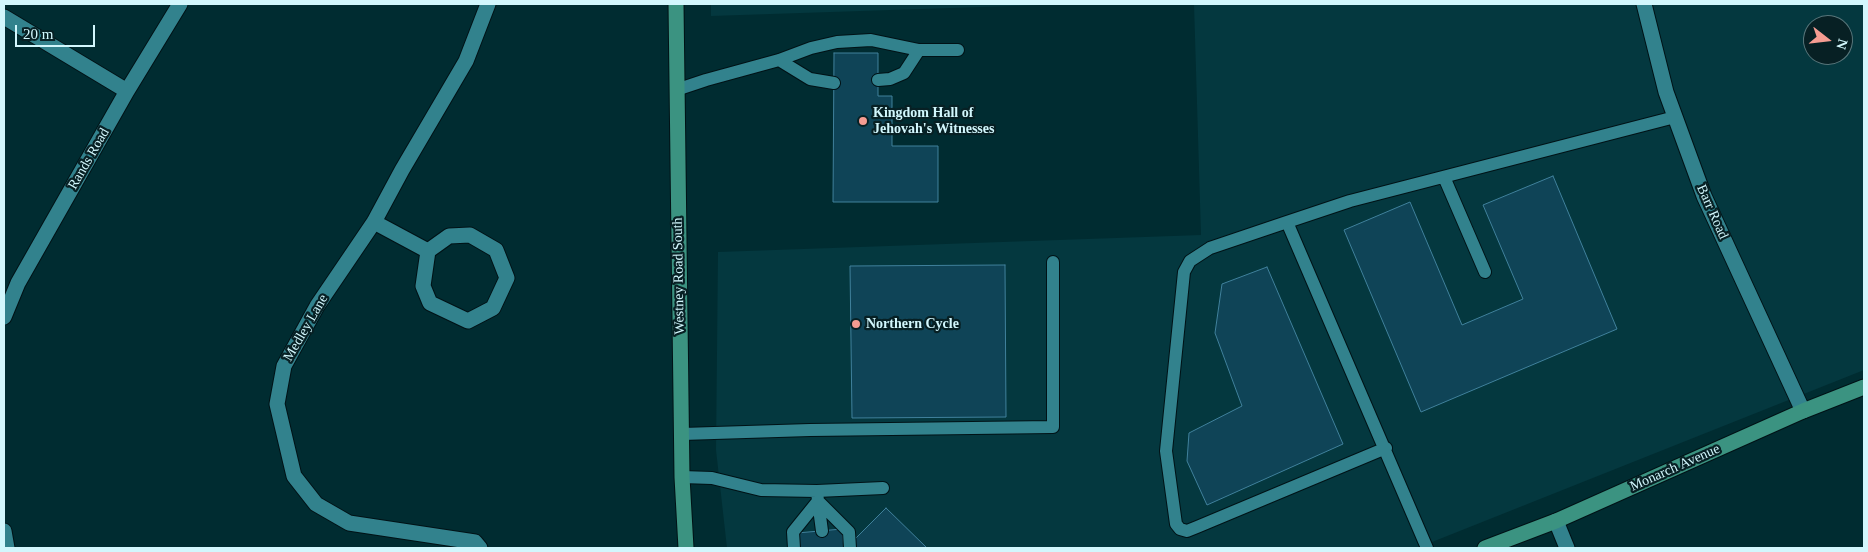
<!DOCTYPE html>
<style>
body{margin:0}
#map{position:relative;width:1868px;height:552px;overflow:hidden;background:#002c31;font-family:"Times New Roman",serif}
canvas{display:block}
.frame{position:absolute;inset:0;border:5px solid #d2f7fd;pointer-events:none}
.north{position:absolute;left:1803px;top:15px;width:50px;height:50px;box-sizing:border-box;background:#072024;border:1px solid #58767b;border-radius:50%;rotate:106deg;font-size:14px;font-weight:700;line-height:20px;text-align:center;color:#d2f7fd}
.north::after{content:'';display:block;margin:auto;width:18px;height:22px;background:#f59c92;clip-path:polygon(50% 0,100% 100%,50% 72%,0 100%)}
.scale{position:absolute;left:15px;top:25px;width:80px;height:22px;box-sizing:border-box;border:2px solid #d2f7fd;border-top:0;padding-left:6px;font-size:15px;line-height:18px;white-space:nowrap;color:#d2f7fd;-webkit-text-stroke:4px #072024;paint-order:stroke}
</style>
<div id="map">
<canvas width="1868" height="552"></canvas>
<div class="frame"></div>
<div class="north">N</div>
<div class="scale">20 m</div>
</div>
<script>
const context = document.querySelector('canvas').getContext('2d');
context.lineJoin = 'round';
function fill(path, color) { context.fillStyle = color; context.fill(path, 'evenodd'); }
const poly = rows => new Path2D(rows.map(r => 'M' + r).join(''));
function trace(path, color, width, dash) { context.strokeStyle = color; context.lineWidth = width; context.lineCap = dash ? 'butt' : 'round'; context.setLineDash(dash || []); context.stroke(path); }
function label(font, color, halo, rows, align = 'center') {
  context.font = font + ' "Times New Roman",serif'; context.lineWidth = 4.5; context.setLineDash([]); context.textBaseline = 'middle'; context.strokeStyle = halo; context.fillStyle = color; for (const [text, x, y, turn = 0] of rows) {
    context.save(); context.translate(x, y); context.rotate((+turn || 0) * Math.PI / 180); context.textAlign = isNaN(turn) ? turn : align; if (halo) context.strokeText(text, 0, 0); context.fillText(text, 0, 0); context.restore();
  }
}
fill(poly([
 [711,4,1071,4,711,16],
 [1194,4,1864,4,1864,370,1417,548,727,548,716,450,718,252,1201,235],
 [1813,25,1843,25,1843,55,1813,55]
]), '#04383f');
const building = poly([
 [834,53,878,53,878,96,892,96,892,146,938,146,938,202,833,202,834,53],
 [1553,176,1617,329,1421,412,1344,230,1410,202,1462,325,1523,299,1483,205,1553,176],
 [1005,265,1006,417,852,418,850,266,1005,265],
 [1267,267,1343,444,1207,505,1187,461,1189,433,1242,406,1215,333,1222,284,1267,267],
 [886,508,927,548,855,548,850,544,886,508],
 [842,529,844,548,799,548,797,533,842,529]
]);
fill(building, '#0f4457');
trace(building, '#40819c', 1);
const lane = poly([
 [779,60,810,79,834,83],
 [878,80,890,79,904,73,919,50],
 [676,90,706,80,779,60,811,48,837,42,871,40,919,50,958,50],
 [1444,177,1485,272],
 [1287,222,1210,248,1190,261,1184,272,1166,451,1176,524,1180,529,1187,531,1197,527,1386,448],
 [682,434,810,430,1053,427,1053,262],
 [682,477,712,478,761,490,817,491,883,488],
 [818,501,849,532,850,548],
 [818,501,822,531],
 [794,548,793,532,818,501,817,491],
 [1427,548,1287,222,1350,201,1675,117]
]);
const street = poly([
 [1644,4,1666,92,1704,196,1803,411],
 [4,17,127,91],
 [374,222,428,251,423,286,430,303,468,321,493,308,507,278,496,250,470,235,449,236,428,251],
 [4,317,18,283,127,91,180,4],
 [1556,521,1567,548],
 [4,531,7,548],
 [480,548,475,542,349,523,316,504,294,476,277,404,284,366,317,306,374,222,402,170,466,61,488,4]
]);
const secondary = poly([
 [676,4,682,477,686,548],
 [1485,548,1556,521,1803,411,1864,387]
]);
trace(lane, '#001216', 14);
trace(street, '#001216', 17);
trace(secondary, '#001216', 17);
trace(lane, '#32828d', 12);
trace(street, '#32828d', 15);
trace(secondary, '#3b9381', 15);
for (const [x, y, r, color] of [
 [863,121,5,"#f59c92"],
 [856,324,5,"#f59c92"]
]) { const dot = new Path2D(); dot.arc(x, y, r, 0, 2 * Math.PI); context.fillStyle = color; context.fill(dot); trace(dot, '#072024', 2); }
label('bold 14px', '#d2f7fd', '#072024', [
 ["Kingdom Hall of",873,113],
 ["Jehovah's Witnesses",873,129],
 ["Northern Cycle",866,324]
], 'left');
label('14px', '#d2f7fd', '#072024', [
 ["Rands Road",89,159,-60],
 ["Barr Road",1712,212,66],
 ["Westney Road South",679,276,-91],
 ["Medley Lane",306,328,-60],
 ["Monarch Avenue",1675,468,-24]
]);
</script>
